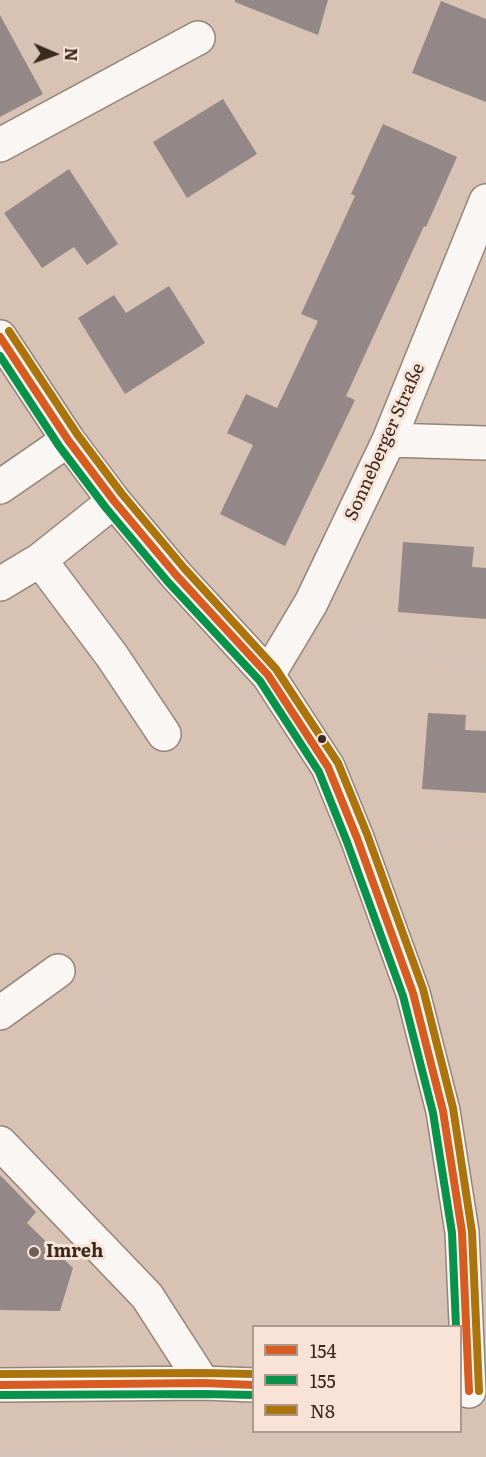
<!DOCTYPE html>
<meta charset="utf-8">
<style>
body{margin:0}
#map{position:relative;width:486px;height:1457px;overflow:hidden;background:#d8c2b3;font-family:Literata,serif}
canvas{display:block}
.legend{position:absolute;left:252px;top:1325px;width:210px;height:108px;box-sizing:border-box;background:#f8e3d6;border:2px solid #ac998d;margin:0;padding:8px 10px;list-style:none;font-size:18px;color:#39291f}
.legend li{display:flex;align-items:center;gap:12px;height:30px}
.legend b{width:30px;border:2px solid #ac998d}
.north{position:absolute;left:24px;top:24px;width:60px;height:60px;-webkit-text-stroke:4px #f8e3d6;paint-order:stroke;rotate:92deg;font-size:16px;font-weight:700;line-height:24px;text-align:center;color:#39291f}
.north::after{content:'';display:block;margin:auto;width:21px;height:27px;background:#39291f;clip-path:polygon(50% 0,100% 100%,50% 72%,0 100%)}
</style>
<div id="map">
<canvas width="486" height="1457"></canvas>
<ul class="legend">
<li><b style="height:8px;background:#d65c22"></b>154</li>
<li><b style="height:8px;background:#09934a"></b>155</li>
<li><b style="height:8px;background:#ab740c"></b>N8</li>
</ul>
<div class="north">N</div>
</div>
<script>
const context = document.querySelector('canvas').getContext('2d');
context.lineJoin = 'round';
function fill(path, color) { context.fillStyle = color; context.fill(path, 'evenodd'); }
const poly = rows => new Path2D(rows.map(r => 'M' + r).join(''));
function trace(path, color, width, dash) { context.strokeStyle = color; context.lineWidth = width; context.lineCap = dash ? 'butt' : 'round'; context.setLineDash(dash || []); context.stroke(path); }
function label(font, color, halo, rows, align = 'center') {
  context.font = font + ' Literata,serif'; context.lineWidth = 6; context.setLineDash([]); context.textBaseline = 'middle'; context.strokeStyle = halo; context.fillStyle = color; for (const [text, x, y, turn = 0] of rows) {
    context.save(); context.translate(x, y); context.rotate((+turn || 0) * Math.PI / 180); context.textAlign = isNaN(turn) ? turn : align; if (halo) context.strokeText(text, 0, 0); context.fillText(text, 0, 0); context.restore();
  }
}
fill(poly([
 [235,0,328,0,318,35,235,2],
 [441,1,486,19,486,102,412,73],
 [0,15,43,94,0,117],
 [223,99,257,154,187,198,153,142],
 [383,124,457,157,426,227,424,226,346,396,355,400,285,546,220,514,253,445,227,433,246,394,277,408,318,321,301,314,355,196,351,194],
 [69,169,118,244,87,265,74,247,42,268,4,213],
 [169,286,205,343,125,394,78,318,114,295,126,313],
 [403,542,474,547,472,567,486,568,486,619,398,612],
 [428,713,466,715,465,730,486,731,486,793,422,789],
 [0,1175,36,1212,27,1223,73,1268,60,1311,0,1310]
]), '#938787');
const minor = poly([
 [0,145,198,38],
 [0,337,68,440,114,501,176,575,268,675,328,767,357,838,413,993,443,1111,462,1232,469,1391],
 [389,440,486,443],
 [0,487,68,440],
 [40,560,112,656,164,734],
 [0,584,40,560,114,501],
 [268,675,311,603,389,440,486,201],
 [0,1013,58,971],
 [0,1143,147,1296,203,1383],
 [0,1385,203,1383,254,1385]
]);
trace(minor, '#948479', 36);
trace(poly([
 [342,623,458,663,486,670],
 [394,837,486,833],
 [94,978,110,1000],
 [451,994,486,996],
 [0,1456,362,1457],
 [386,1457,388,1432]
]), '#ccc5c1', 4, [1.5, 4.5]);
trace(minor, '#f9f6f4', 33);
trace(poly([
 [0,337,68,440,114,501,176,575,268,675,328,767,357,838,413,993,443,1111,462,1232,469,1391],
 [0,1385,203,1383,254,1385]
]), '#d65c22', 8);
trace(poly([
 [0,356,59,446,106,508,168,582,260,681,319,772,347,842,403,996,433,1113,452,1233,456,1326],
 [0,1395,203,1394,254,1395]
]), '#09934a', 8);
trace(poly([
 [9,331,77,434,122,494,184,568,276,669,338,763,367,834,423,989,453,1108,472,1232,479,1391],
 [0,1374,203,1373,254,1374]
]), '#ab740c', 8);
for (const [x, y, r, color] of [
 [322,739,5,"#39291f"],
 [34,1252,6,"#715f53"]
]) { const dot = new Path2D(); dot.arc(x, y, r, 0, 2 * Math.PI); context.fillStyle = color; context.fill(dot); trace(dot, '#f8e3d6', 2); }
label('18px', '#39291f', '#f8e3d6', [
 ["Sonneberger Straße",385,442,-66]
]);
label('bold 18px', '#39291f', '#f8e3d6', [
 ["Imreh",46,1252]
], 'left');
</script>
